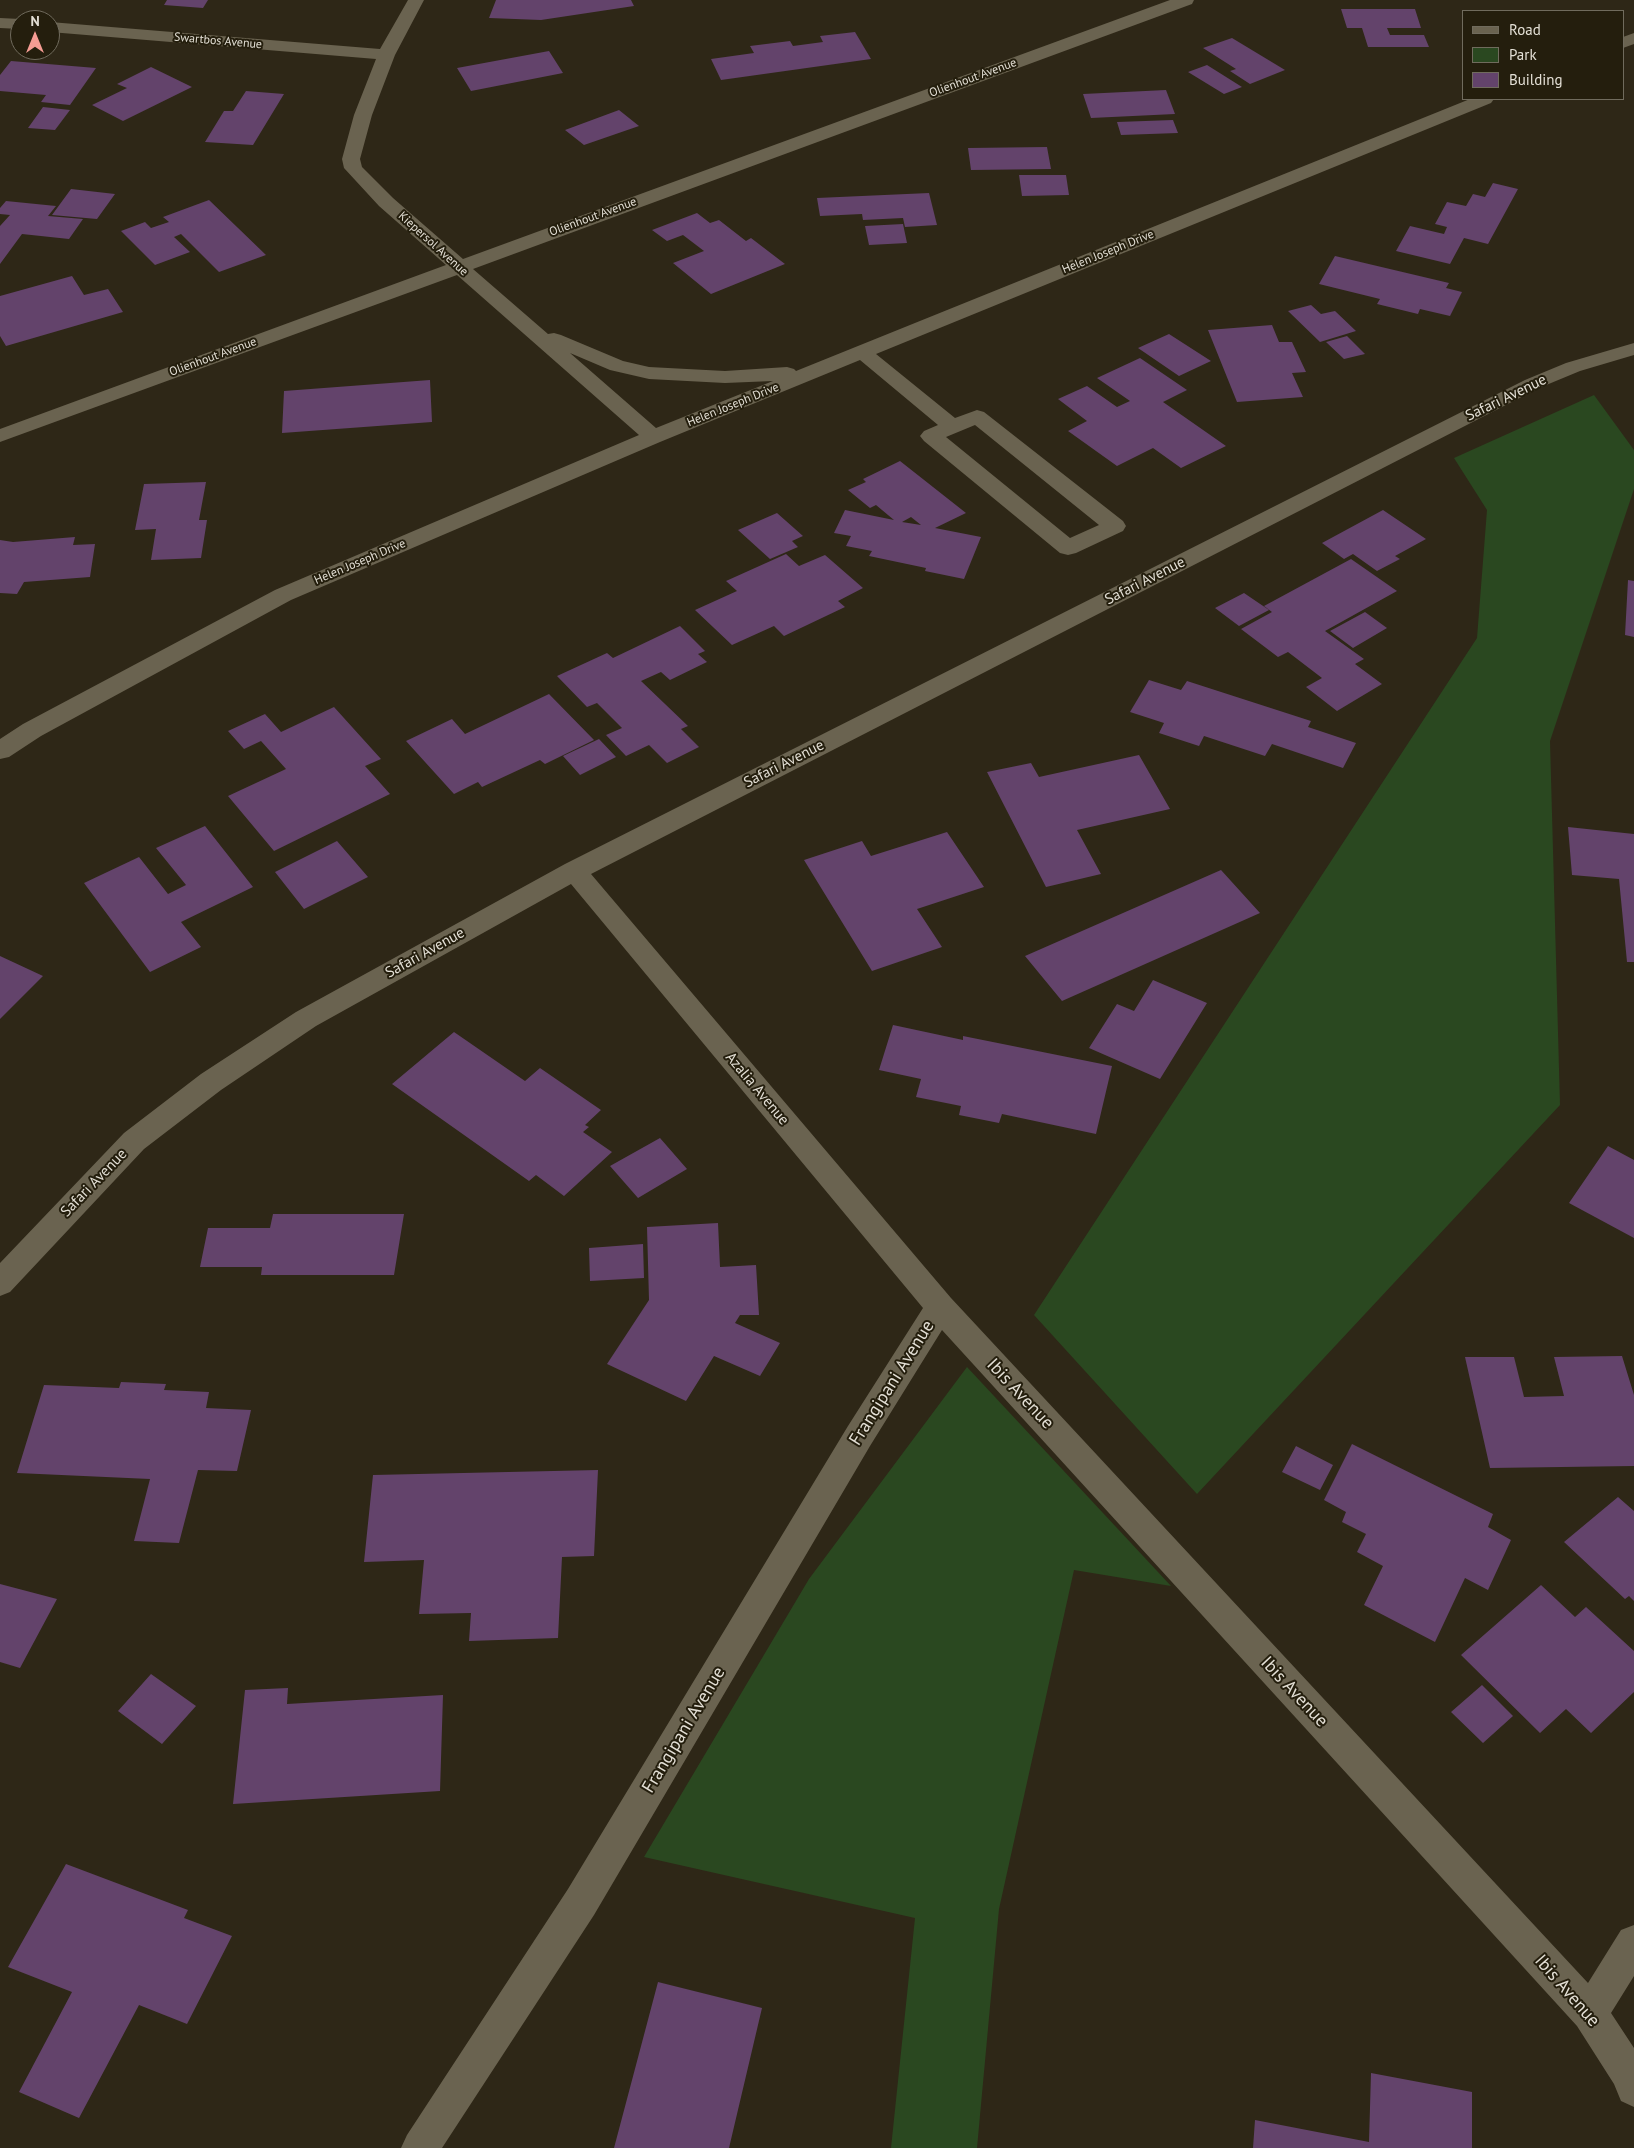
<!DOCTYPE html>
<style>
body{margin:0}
#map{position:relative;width:1634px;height:2148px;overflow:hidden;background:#2e2717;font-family:"PT Sans",sans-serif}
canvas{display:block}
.legend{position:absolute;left:1462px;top:10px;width:162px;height:90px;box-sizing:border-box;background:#241e0d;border:1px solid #706b5d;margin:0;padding:6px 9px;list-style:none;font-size:15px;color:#e3dfd5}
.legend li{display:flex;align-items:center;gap:10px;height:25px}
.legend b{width:25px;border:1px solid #706b5d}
.north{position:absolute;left:10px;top:10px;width:50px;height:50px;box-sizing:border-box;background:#241e0d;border:1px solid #706b5d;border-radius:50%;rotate:0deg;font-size:14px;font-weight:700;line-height:20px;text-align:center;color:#e3dfd5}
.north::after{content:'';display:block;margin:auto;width:18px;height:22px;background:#f59c93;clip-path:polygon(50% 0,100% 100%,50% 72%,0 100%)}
</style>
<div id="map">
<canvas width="1634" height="2148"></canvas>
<ul class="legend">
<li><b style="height:6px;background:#6a6350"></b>Road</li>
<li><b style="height:14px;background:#2a4820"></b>Park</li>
<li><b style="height:14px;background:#63436b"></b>Building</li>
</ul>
<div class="north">N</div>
</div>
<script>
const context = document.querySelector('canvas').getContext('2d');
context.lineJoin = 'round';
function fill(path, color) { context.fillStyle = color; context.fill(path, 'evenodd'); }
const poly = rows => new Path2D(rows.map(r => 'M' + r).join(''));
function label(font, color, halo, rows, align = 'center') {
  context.font = font + ' "PT Sans",sans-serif'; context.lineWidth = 4; context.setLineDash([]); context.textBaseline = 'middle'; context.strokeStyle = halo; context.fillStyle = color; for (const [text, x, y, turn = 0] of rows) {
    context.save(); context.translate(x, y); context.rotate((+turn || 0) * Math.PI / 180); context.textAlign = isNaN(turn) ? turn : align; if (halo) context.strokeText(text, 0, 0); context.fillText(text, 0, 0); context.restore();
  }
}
fill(poly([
 [1594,395,1634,450,1634,489,1550,741,1560,1105,1197,1494,1034,1315,1477,638,1487,510,1454,458],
 [967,1367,1171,1586,1074,1570,999,1909,977,2148,891,2148,915,1918,644,1857,809,1579]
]), '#2a4820');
fill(poly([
 [167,0,208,0,203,8,164,5],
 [496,0,631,0,634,6,541,20,489,18],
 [1341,9,1415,9,1421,28,1387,28,1390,35,1424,35,1429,47,1368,47,1362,28,1347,28],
 [855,32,871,59,721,80,711,59,754,53,750,46,790,41,793,46,823,42,820,36],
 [1232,38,1285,70,1250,84,1230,71,1236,69,1203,48],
 [549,51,563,73,471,91,457,68],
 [11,61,96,68,70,105,41,102,46,95,0,91,0,75],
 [1207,65,1242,87,1224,94,1188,72],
 [151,67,192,87,123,121,92,105,127,88,117,84],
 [1166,90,1175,114,1091,118,1083,94],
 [246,91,284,94,253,145,205,142,224,111,233,111],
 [43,107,70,110,55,130,28,128],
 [619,110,639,126,584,145,565,130],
 [1173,120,1178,133,1121,135,1117,122],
 [1047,147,1051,169,971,170,968,148],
 [1019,175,1066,175,1069,195,1022,196],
 [1493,183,1518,189,1488,244,1464,238,1450,264,1396,251,1410,226,1444,234,1447,227,1435,224,1447,202,1466,206,1473,194,1485,197],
 [71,189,115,194,97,219,52,215],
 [929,193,937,225,905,227,903,218,863,220,862,214,820,216,817,198],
 [209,200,266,255,219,272,181,234,174,237,190,252,155,265,121,231,145,222,151,228,169,222,163,217],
 [6,201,56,206,48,216,83,219,69,239,22,234,0,264,0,226,10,215,0,214,0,208],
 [697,213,710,223,719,220,746,241,751,238,785,264,711,294,673,263,704,251,683,235,667,241,652,230],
 [903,224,907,243,869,245,865,226],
 [1335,256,1449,283,1446,288,1462,292,1450,316,1420,309,1418,314,1377,304,1380,299,1319,284],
 [72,276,84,295,108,289,123,312,6,346,0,336,0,296],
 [1311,305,1321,314,1335,311,1356,331,1320,342,1288,311],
 [1272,325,1279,342,1292,342,1306,372,1292,373,1303,397,1237,402,1208,330],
 [1169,334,1211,361,1179,376,1138,348],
 [1347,336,1365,354,1344,359,1326,342],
 [1140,358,1187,390,1163,402,1226,446,1181,468,1153,448,1117,466,1068,431,1087,421,1058,399,1087,386,1117,407,1130,401,1097,378],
 [430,380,432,422,282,433,284,391],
 [900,461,966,513,935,528,981,537,964,579,925,571,926,568,869,556,872,551,846,546,851,536,834,533,845,510,894,520,876,505,870,508,848,490,866,482,863,479],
 [911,517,921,525,902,522],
 [206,482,199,520,207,520,201,558,151,560,156,529,135,530,144,484],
 [1383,510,1426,539,1395,556,1400,559,1377,571,1353,554,1344,559,1322,543],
 [777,513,803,536,792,541,798,547,770,559,738,530],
 [75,537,73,545,95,544,90,577,24,582,17,594,0,593,0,540,13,542],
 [786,554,799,566,825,555,863,588,838,601,845,607,784,636,774,626,732,645,695,610,737,591,726,581],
 [1351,559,1397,591,1325,631,1364,659,1355,664,1382,684,1337,711,1306,687,1322,678,1288,652,1278,657,1241,629,1272,612,1264,606],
 [1628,580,1634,581,1634,637,1625,635],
 [1244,593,1269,610,1239,626,1215,608],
 [1365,612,1387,628,1353,648,1330,631],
 [680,626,705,651,698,654,707,662,670,680,661,672,641,681,688,726,681,729,699,747,667,763,649,745,626,756,606,735,622,728,597,703,587,707,557,676,607,653,613,658],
 [1149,680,1181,690,1187,681,1311,721,1308,727,1356,743,1343,768,1272,744,1265,756,1204,736,1199,746,1159,733,1164,723,1130,712],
 [549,694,594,740,545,764,540,760,482,787,478,782,454,794,406,741,452,719,465,734],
 [334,707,381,759,365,766,390,794,274,851,228,796,286,769,261,741,244,749,228,731,265,714,281,732],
 [599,739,616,757,580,775,563,756],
 [1139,755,1170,809,1077,830,1101,874,1046,887,987,772,1031,763,1039,777],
 [205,826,253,887,181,922,201,947,150,972,84,883,139,857,168,894,186,885,156,848],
 [1568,827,1634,834,1634,962,1627,962,1619,879,1572,875],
 [947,832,984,887,917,909,942,947,872,971,804,860,862,841,871,856],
 [337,841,368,877,304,909,275,872],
 [1221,870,1260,913,1062,1001,1025,956],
 [0,956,43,976,0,1019],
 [1153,980,1207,1003,1160,1079,1089,1048,1117,1004,1134,1011],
 [893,1025,963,1040,963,1036,1112,1066,1096,1134,1002,1114,999,1123,959,1115,961,1106,916,1097,921,1079,879,1070],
 [454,1032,525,1081,540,1068,601,1110,585,1125,589,1127,583,1132,612,1152,564,1196,536,1175,529,1181,392,1084],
 [660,1138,687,1169,638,1198,610,1166],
 [1608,1146,1634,1160,1634,1238,1569,1203],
 [273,1214,404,1214,394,1275,261,1275,262,1267,200,1267,208,1228,270,1228],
 [718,1223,720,1267,756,1265,759,1315,740,1315,735,1323,780,1343,760,1376,714,1356,686,1401,607,1364,649,1300,647,1227],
 [643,1244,644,1278,590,1281,589,1248],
 [1622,1356,1634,1395,1634,1466,1490,1468,1465,1357,1514,1357,1524,1397,1564,1396,1554,1357],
 [121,1382,166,1384,164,1390,209,1392,206,1408,251,1410,237,1471,198,1470,179,1543,134,1541,150,1479,17,1473,44,1385,119,1388],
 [1352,1444,1493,1514,1488,1527,1511,1540,1488,1590,1465,1578,1435,1642,1364,1605,1383,1566,1357,1552,1366,1534,1342,1522,1346,1512,1324,1500],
 [1296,1446,1333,1465,1320,1490,1282,1472],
 [598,1470,594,1556,562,1557,558,1638,469,1641,471,1613,419,1614,424,1560,364,1562,373,1475],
 [1618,1497,1634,1511,1634,1601,1629,1596,1625,1599,1564,1542],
 [0,1584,57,1599,20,1668,0,1662],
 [1541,1585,1575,1617,1586,1607,1634,1651,1634,1692,1591,1733,1566,1709,1540,1733,1461,1655],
 [151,1674,196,1706,162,1744,118,1711],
 [1482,1685,1513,1716,1483,1743,1451,1712],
 [288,1688,287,1704,443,1695,440,1791,233,1804,245,1690],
 [66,1864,188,1910,184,1918,232,1936,187,2024,139,2005,79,2118,19,2092,72,1992,8,1967],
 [658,1982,762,2008,729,2148,614,2148],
 [1371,2073,1472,2092,1472,2148,1253,2148,1255,2120,1369,2142]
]), '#63436b');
fill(poly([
 [408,0,424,0,395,55,372,115,360,159,362,167,393,198,463,259,1170,0,1194,0,1192,4,473,269,548,334,554,333,561,335,623,361,649,367,725,371,787,367,794,369,796,371,1470,99,1494,99,1491,103,876,354,955,418,977,410,984,412,1123,521,1126,526,1123,531,1076,553,1068,555,1060,553,924,441,920,436,924,431,938,425,860,360,660,442,291,600,41,736,9,757,0,759,0,739,23,724,275,590,639,435,457,275,0,442,0,429,446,265,379,206,344,168,342,159,354,115,376,59,50,32,50,22,380,49,408,0],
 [570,353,610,370,649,379,725,383,773,381,656,428,570,353],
 [975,425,1099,525,1070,538,946,437,975,425],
 [0,18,20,19,25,20,20,20,20,29,0,28,0,18],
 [1634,33,1634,44,1623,48,1623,37,1634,33],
 [1634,343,1634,355,1580,371,1539,388,591,874,951,1298,1588,1983,1621,1930,1634,1925,1634,1976,1611,2013,1634,2048,1634,2107,1621,2101,1614,2084,1577,2026,942,1330,870,1446,594,1915,442,2148,401,2148,407,2135,568,1889,848,1426,923,1308,571,884,316,1026,221,1090,144,1149,10,1292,0,1296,0,1263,124,1133,201,1074,296,1012,565,864,1525,380,1566,363,1634,343]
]), '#6a6350');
label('12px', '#e3dfd5', '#241e0d', [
 ["Swartbos Avenue",218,41,5],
 ["Olienhout Avenue",973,78,-20],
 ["Olienhout Avenue",593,217,-20],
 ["Kiepersol Avenue",433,244,42],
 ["Helen Joseph Drive",1108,252,-22],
 ["Olienhout Avenue",213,357,-20],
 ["Helen Joseph Drive",733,405,-22],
 ["Helen Joseph Drive",360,562,-23]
]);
label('15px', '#e3dfd5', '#241e0d', [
 ["Safari Avenue",1506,398,-26],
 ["Safari Avenue",1145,581,-27],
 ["Safari Avenue",784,764,-27],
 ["Safari Avenue",425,953,-29],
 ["Azalia Avenue",757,1089,50],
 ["Safari Avenue",94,1183,-46]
]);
label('18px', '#e3dfd5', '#241e0d', [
 ["Frangipani Avenue",892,1383,-58],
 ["Ibis Avenue",1020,1394,47],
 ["Ibis Avenue",1294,1692,47],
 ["Frangipani Avenue",684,1730,-59],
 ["Ibis Avenue",1567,1991,49]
]);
</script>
